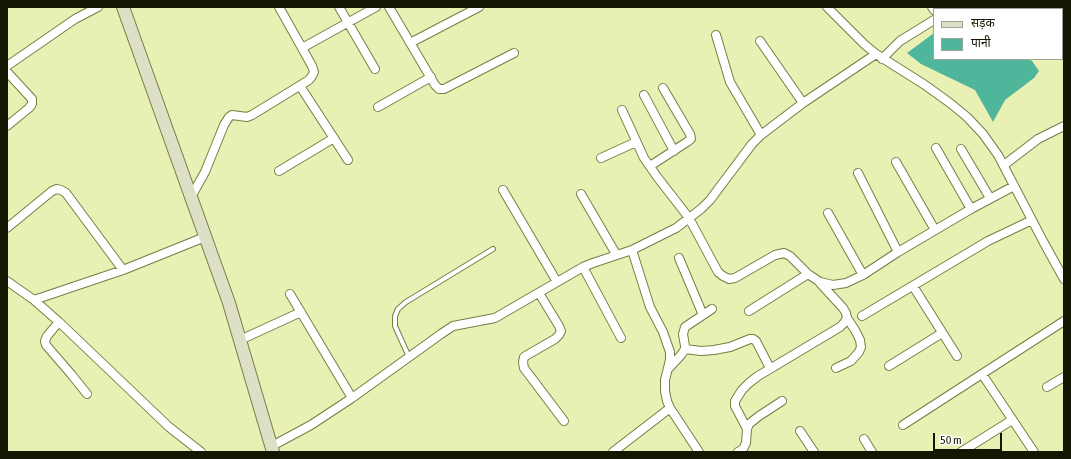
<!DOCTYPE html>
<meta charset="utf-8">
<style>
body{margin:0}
#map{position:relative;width:1071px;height:459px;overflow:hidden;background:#e9f0b3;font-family:"Asap Condensed","Noto Sans Devanagari",sans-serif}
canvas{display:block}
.frame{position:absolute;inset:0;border:8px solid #141601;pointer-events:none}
.legend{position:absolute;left:933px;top:8px;width:130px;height:52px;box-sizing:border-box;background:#fff;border:1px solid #a1a299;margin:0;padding:5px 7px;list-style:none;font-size:12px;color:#141601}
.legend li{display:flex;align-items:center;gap:8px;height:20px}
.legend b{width:20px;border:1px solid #a1a299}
.scale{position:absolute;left:933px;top:433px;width:69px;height:18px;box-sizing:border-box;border:2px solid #141601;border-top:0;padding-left:5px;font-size:12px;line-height:14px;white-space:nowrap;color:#141601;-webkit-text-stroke:3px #fff;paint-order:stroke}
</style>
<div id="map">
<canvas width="1071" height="459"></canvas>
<div class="frame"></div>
<ul class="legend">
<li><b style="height:5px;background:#dddfc7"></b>सड़क</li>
<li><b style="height:11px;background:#4fb69b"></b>पानी</li>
</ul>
<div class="scale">50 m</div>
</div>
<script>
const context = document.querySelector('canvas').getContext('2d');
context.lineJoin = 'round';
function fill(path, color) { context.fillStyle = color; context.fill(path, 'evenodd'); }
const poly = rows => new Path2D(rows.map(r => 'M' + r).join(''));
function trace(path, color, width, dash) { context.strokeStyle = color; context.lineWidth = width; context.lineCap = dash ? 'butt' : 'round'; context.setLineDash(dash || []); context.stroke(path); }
fill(poly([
 [934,33,934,59,1028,59,1032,61,1039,71,1034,78,1005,100,993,122,975,90,921,64,907,53]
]), '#4fb69b');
const lane = poly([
 [409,357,395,326,395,316,398,309,406,302,493,249]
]);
const street = poly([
 [279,7,302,48,376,7],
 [339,7,375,69],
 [389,7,435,85,439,89,444,89,514,53],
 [827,7,864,44,876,54,925,85,950,103,967,117,983,134,998,155,1044,243,1064,279],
 [932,7,934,10],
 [1050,7,1050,9],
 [946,9,949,7],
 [716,35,730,82,761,135],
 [760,41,803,103],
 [410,43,479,7],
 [1062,45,1064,51],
 [882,59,900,41,934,20],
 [7,66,75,19,98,7],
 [7,72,32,99,32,104,29,108,7,126],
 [300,86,348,160],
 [644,95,674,151],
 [378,107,431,77],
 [622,110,644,158,658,178,689,218,718,272,723,276,729,279,735,278,775,255,784,253,790,256,808,274,820,282,833,285,846,283,863,275,898,252,971,209,1014,186],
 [936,148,971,209],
 [961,149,990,198],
 [601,158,636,142],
 [896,162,935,230],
 [1004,165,1038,139,1064,126],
 [650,166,687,142,691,139,690,134,663,88],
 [279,171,334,138],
 [858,173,898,252],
 [503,190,557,282],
 [581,194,616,254],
 [191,197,205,172,224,125,229,117,232,115,247,117,252,115,309,80,312,76,314,72,312,66,302,48],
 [828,213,863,275],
 [7,228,52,191,57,189,61,190,66,193,123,270],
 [632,250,650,307,663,332,670,352,670,360,665,380,665,391,667,401,670,408,699,452],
 [679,258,703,315],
 [583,267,621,338],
 [7,281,34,300,59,322,169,427,201,452],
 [913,286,957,356],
 [539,293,559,326,561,331,559,335,555,339,529,354,524,357,523,362,524,368,564,421],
 [290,294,352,398],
 [34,300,123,270,205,237],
 [749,311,808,274],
 [862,316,988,241,1032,220],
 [59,322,47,336,45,341,46,345,71,374,87,394],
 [240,340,301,312],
 [685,349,701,351,714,350,730,347,750,339,753,339,756,341,770,368],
 [889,366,942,333],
 [669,368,681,355,685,349,685,346,683,334,685,327,712,309],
 [836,368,851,361,859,352,861,347,860,340,855,330,847,318],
 [982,374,1034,452],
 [1047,387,1064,377],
 [903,425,1064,321],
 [747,429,735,406,735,401,742,390,749,383,758,376,840,327,844,323,847,318,846,313,843,308,820,283],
 [800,431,814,452],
 [864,439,872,452],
 [272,446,311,425,352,398,441,334,453,326,495,318,583,267,593,263,632,250,676,228,701,209,710,200,752,144,761,135,803,103,876,54],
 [613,452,670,408],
 [738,452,743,449,746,443,747,429,749,424,759,416,782,401],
 [961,452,1012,420]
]);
const secondary = poly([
 [123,7,229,303,273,452]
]);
trace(lane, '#787d44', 6);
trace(street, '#787d44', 10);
trace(secondary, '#787d44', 14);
trace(lane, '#fff', 4);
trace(street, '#fff', 8);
trace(secondary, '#dddfc7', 12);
</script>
